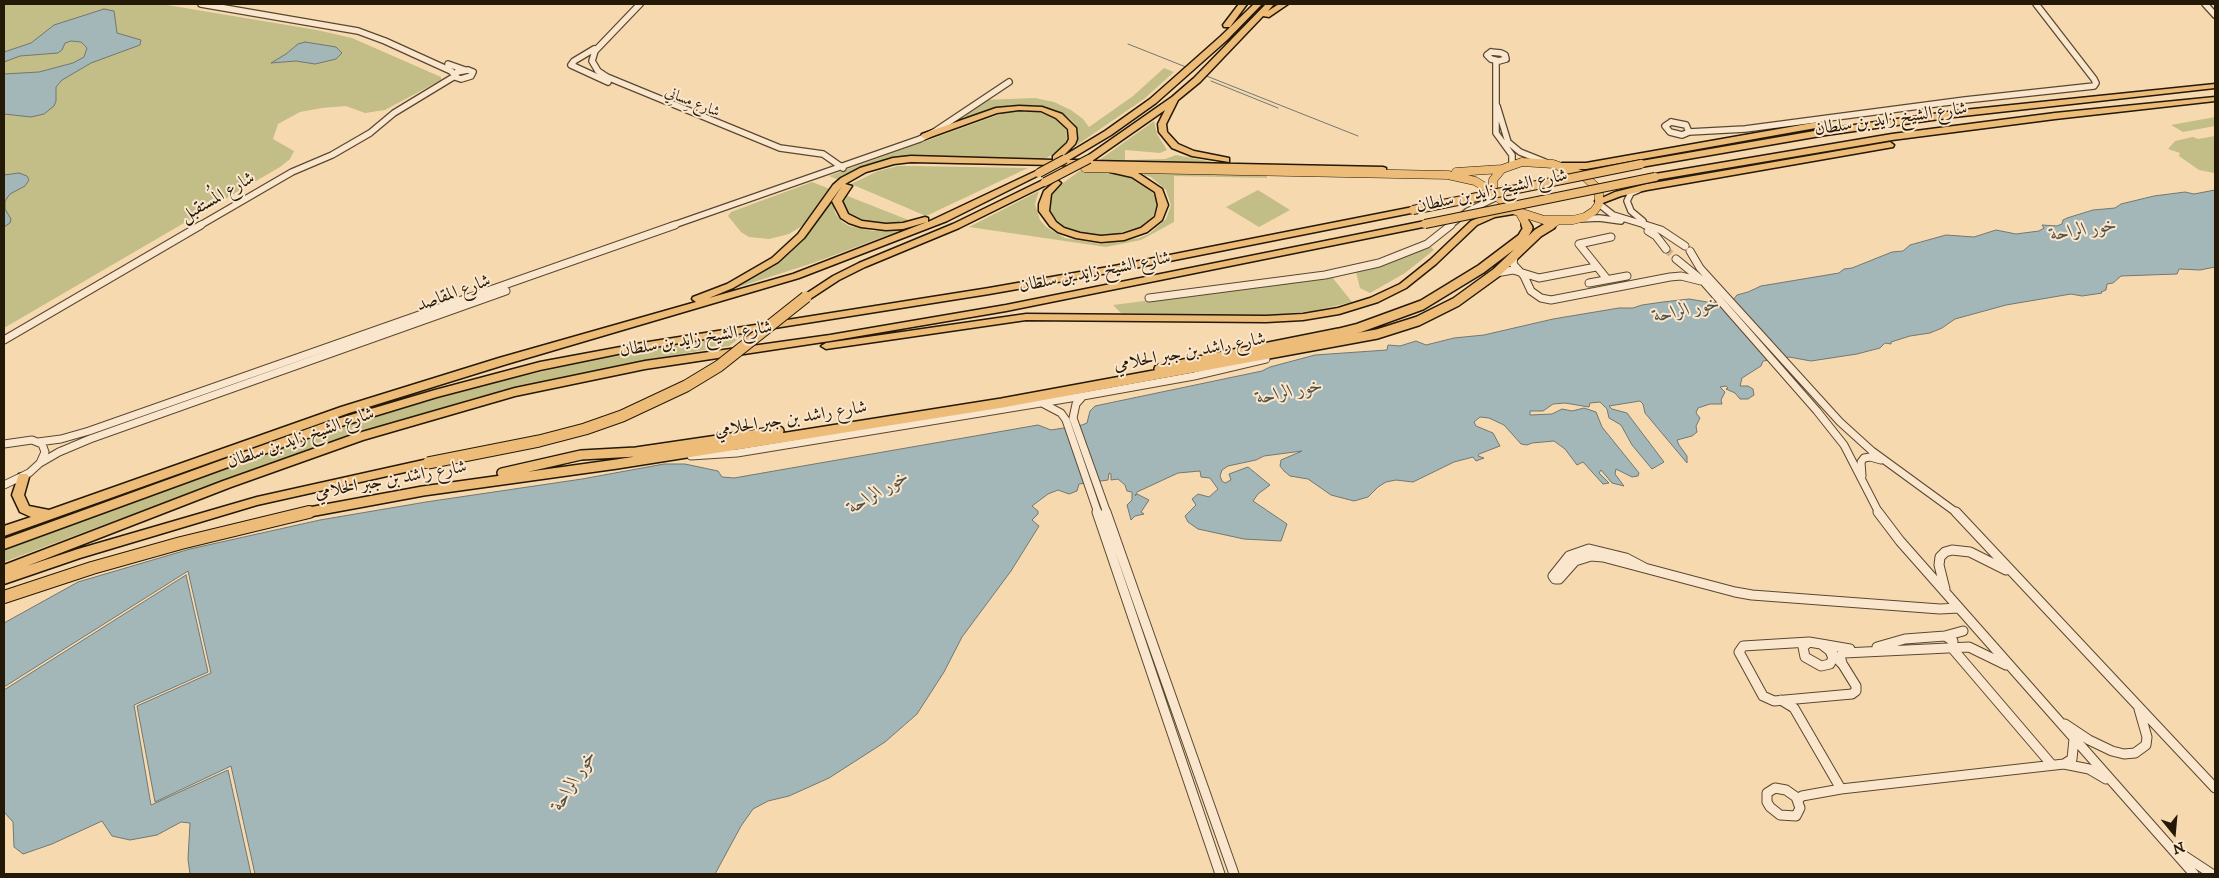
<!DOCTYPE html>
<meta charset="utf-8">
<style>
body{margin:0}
#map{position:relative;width:2219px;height:878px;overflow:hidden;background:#f7d9b0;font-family:"IM FELL DW Pica",serif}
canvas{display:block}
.frame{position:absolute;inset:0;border:5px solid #241807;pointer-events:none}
.north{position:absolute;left:2149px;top:808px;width:50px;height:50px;-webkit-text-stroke:4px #fae6cc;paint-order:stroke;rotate:163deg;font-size:14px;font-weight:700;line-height:20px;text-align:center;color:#241807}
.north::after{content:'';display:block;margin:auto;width:18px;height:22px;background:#241807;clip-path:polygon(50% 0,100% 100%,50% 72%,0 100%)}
</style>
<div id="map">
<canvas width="2219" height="878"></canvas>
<div class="frame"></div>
<div class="north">N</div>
</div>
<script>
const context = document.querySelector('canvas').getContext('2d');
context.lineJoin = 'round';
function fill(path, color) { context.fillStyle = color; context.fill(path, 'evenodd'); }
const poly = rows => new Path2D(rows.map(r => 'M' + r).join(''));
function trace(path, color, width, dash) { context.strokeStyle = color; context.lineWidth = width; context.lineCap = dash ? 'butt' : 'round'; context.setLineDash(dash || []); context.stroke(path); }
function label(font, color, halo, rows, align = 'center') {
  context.font = font + ' "IM FELL DW Pica",Amiri,serif'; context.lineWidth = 4; context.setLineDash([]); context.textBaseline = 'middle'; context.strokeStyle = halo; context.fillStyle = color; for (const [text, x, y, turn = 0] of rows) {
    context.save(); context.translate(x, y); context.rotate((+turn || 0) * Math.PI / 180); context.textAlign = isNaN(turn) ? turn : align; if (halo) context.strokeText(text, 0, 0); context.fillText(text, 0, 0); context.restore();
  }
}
fill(poly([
 [4,4,161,4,317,30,352,38,441,77,441,80,385,110,365,113,346,106,322,108,300,112,278,124,273,139,294,151,290,159,280,167,4,328],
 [1164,68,1174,72,1144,99,1077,145,1078,131,1074,123,1068,117,1048,108,1036,105,1010,105,971,117,966,117,964,115,967,112,970,112,982,100,1035,98,1054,102,1071,110,1083,119,1089,127,1133,96],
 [1009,111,1039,112,1055,118,1066,129,1067,138,1065,143,1058,151,1043,160,897,158,864,166,839,180,829,176],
 [2215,117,2215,126,2183,132,2171,125],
 [1154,121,1157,134,1167,150,1160,153,1125,150,1125,160,1165,159,1176,155,1217,163,1098,161],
 [2215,136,2215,172,2214,173,2199,170,2179,156,2180,153,2168,149,2175,141,2193,137,2198,139],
 [898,166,910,166,1028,168,926,216,851,184,878,171],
 [1081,170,1121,174,1141,182,1153,193,1156,199,1157,205,1153,216,1140,227,1111,235,1090,235,1065,227,1053,217,1049,210,1049,199,1056,188],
 [1144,171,1267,174,1267,178,1174,176,1174,222,1141,240,1106,247,969,227,1039,191,1035,204,1040,220,1046,227,1065,238,1101,244,1139,238,1149,234,1166,219,1171,205,1166,190,1151,177,1144,175],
 [812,182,830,189,805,224,789,234,769,239,749,237,741,232,728,216,731,212],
 [1258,190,1290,210,1259,227,1226,207],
 [837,193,833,203,835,213,841,221,849,226,873,231,907,228,813,263,723,292,783,258,803,241],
 [845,195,911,221,887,223,864,221,849,214,843,201],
 [1429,245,1434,250,1405,273,1370,293,1360,288,1356,272,1390,263],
 [1332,277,1352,302,1314,311,1257,316,1121,313,1113,305],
 [746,333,729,346,640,361,471,399,369,431,224,480,4,562,4,550,220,470,361,421,467,389,605,357]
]), '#c3be87');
const water = poly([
 [104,9,114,11,117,33,141,40,140,45,91,63,62,80,56,87,56,101,54,106,44,114,31,117,4,114,4,74,39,72,73,63,84,57,87,48,81,42,71,41,65,43,62,50,58,53,20,56,4,62,4,52,31,43,54,25,104,9],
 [305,42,336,47,342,53,336,59,315,64,296,61,271,63,286,54,298,44,305,42],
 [19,173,27,176,29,180,25,186,10,194,5,201,5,209,11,219,10,223,4,227,4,175,19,173],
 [2215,190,2215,267,2200,270,2179,269,2177,274,2121,276,2113,283,2107,284,2106,290,2101,292,2102,293,2082,296,2071,294,2006,305,1955,319,1942,328,1930,333,1910,336,1891,342,1891,344,1885,343,1880,348,1857,354,1811,361,1789,357,1763,361,1761,366,1742,378,1740,386,1748,386,1753,389,1754,395,1748,399,1740,399,1735,393,1726,389,1728,388,1726,386,1720,387,1725,392,1721,400,1722,404,1710,404,1698,408,1696,413,1700,418,1696,426,1697,432,1692,436,1677,440,1679,445,1687,456,1687,463,1645,413,1643,404,1640,401,1609,406,1612,409,1627,413,1664,462,1652,469,1632,445,1621,425,1609,418,1607,409,1600,402,1590,403,1589,407,1565,403,1553,404,1543,411,1530,411,1530,415,1552,414,1562,409,1572,411,1584,408,1596,412,1602,427,1639,473,1638,476,1632,477,1616,469,1615,474,1624,486,1612,483,1601,470,1599,473,1609,483,1603,484,1583,462,1577,465,1565,449,1554,441,1532,443,1527,445,1521,444,1504,425,1489,418,1480,417,1474,422,1476,426,1493,433,1500,446,1479,454,1478,456,1484,458,1476,461,1473,457,1454,462,1413,482,1396,480,1386,482,1378,487,1368,497,1354,501,1331,495,1308,479,1290,476,1284,471,1280,466,1281,460,1302,451,1264,456,1256,460,1228,466,1222,470,1220,476,1222,481,1225,483,1231,480,1229,474,1248,467,1270,485,1258,494,1253,501,1287,524,1281,541,1244,539,1198,529,1188,522,1185,516,1196,505,1192,499,1198,494,1209,497,1218,489,1210,478,1201,477,1200,471,1178,473,1137,492,1135,496,1137,494,1149,500,1141,512,1144,514,1135,516,1131,520,1127,505,1132,500,1132,492,1127,491,1125,485,1118,479,1111,480,1111,474,1109,473,1108,480,1079,484,1077,491,1069,494,1058,490,1048,494,1032,506,1038,511,1038,514,1032,520,1039,526,1011,571,962,637,944,672,917,714,885,742,829,778,789,796,768,801,753,809,741,826,715,874,255,874,231,766,155,802,137,706,211,673,188,571,4,687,4,623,78,582,190,549,320,520,426,502,582,479,664,464,685,464,718,471,722,477,734,478,1038,425,1051,430,1082,425,1087,423,1090,411,1095,406,1262,371,1270,367,1315,355,1387,350,1388,345,1400,346,1416,341,1426,345,1454,338,1484,335,1553,319,1619,308,1633,308,1642,305,1663,302,1689,299,1713,303,1733,300,1737,295,1748,292,1761,286,1839,273,1844,269,1852,268,1892,252,1903,251,1910,245,1946,235,1974,237,1996,230,2016,234,2039,231,2044,228,2042,225,2057,226,2062,224,2063,220,2067,218,2093,210,2115,208,2121,204,2154,196,2185,192,2194,194,2215,190],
 [186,575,208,672,134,705,151,805,228,770,251,874,190,874,188,859,190,823,181,822,157,835,130,840,112,836,102,821,52,844,23,854,14,847,13,822,4,812,4,690,186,575]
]);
fill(water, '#a4b7b8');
trace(water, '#717771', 1);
trace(poly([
 [1128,44,1186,67],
 [1204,75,1358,136],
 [1211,81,1278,108]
]), '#717771', 1);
trace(poly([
 [1666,249,1676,259]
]), '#cdb28e', 7, [7, 4]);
const minorFar2 = poly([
 [201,4,358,31,385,41,451,71,455,75],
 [640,4,595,51,592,61,598,71,607,77,780,148,823,154,843,168],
 [2205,4,2215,15],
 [594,49,574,61,571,65,608,82],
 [1491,52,1501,53,1505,55,1506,59,1499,61,1491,59,1487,55,1491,52],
 [1496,61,1496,133,1512,155,1512,165],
 [448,64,465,70],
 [468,70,473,72,471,76,461,79,455,77,457,72,468,70],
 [1497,106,1508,142,1520,152,1545,162],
 [1671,122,1686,125,1689,132,1682,135,1670,132,1665,126,1671,122],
 [1689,132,1745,129,1965,100,2094,86,2096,83,2094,79,2036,4],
 [1638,190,1631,193,1627,201,1631,211,1643,221],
 [1599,204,1613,215,1649,226],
 [1580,219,1599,218,1621,221],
 [199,226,292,172,332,155,370,133,394,113,455,76],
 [671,226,920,139,934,132,1009,82],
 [1449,226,1468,211,1497,197]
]);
const minorFar1 = poly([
 [1645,225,1661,230,1685,246],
 [1648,231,1656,236,1666,249],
 [1690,251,1700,268,1840,422,1872,451,1957,513],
 [1514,257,1513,264,1524,276,1531,291,1541,298,1551,300,1670,277,1681,276,1701,281],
 [1676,259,1703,281,1817,411,1844,445,1879,513],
 [1496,273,1513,270,1539,278,1596,267],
 [1607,279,1579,244,1611,237],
 [1589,283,1627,276],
 [1149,298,1325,275,1379,263,1427,244,1451,225],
 [4,340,201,225],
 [1083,396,1076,404,1073,418,1107,513],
 [1042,403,1061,413,1066,420,1098,513],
 [38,442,61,439,89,431,675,225],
 [4,444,32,440,42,444,45,452,40,463,29,473,4,485],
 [691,456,737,453,1083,396,1194,376,1266,359],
 [40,463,59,452,90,439,506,291],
 [1862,476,1861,462,1864,458,1870,457,1881,460]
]);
const minor = poly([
 [1097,512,1220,874],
 [1106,512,1234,874],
 [1878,512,1900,541,2194,874],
 [1956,512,2215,788],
 [1645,568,1626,558,1589,549,1569,556,1553,576,1555,579,1559,579,1575,561,1591,556,1603,557,1735,592,1752,595,1940,609,1958,608],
 [1945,589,1939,565,1940,557,1945,552,1952,550,1970,552,2006,570],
 [1945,636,1953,641,1952,648,2052,765],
 [1809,642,1743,646,1739,652,1763,696,1774,701,1852,694,1856,691,1856,686,1843,665,1830,651],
 [1809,642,1821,644,1830,651,1833,658,1830,664,1821,666,1805,657,1803,647,1809,642],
 [1821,644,1850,649],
 [1877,647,1905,639,1945,636,1963,631],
 [1842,663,1840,656,1844,653,1969,647,2006,665],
 [1781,700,1794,708,1841,789],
 [2065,724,2089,740,2112,751,2124,754,2135,753,2146,745,2147,737,2139,709],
 [2074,739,2072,759,2064,764,2089,769,2106,779],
 [1775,788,1786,790,1796,797,1800,808,1796,816,1780,815,1770,807,1767,802,1767,793,1775,788],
 [1798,800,1802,796,1841,789,2064,764],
 [2180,853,2212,874]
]);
const majorFar2 = poly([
 [1522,162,1553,164,1583,175,1596,187,1599,194,1599,204,1594,211,1585,217,1573,220,1544,220,1516,211,1497,197,1493,187,1493,180,1502,169,1522,162],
 [1085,168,1448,175,1475,181,1496,194],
 [1456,172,1502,169],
 [1520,213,1527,226],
 [1549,226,1557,221]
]);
const majorFar1 = poly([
 [1159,369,1339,333,1359,328,1422,305,1481,269,1522,238,1528,228,1526,225],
 [502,473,581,455,636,452,779,431],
 [304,513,423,491,617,464,1002,403,1377,334,1418,321,1456,302,1496,273,1538,233,1551,225]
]);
const major = poly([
 [4,597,92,568,181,543,309,512]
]);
const highway = poly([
 [1239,4,1247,4,1230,27,1224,27,1223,25,1239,4],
 [1254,4,1262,4,1227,40,1156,103,1111,135,1069,160,1086,160,1086,157,1172,97,1194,78,1266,4,1274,4,1268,11,1279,4,1288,4,1269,17,1263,16,1200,82,1178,100,1166,124,1167,132,1178,144,1194,151,1229,158,1229,162,1192,156,1172,148,1159,132,1158,124,1165,110,1092,161,1383,167,1386,168,1386,172,911,162,894,164,866,172,845,184,852,186,842,201,848,214,862,221,886,224,903,223,925,217,928,218,928,222,1036,171,1039,170,1043,173,947,221,799,278,507,364,349,413,4,536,4,526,31,517,20,512,12,495,19,474,27,474,29,477,24,495,29,506,49,510,341,407,499,358,696,302,692,299,693,297,727,284,772,258,798,234,833,185,841,178,860,168,893,158,911,156,1053,160,1053,156,1067,143,1069,139,1068,129,1056,118,1041,111,1019,110,997,113,925,139,921,136,922,134,996,108,1019,106,1042,107,1062,114,1076,128,1077,139,1075,144,1062,157,1105,131,1150,99,1221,36,1254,4],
 [842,186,832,201,841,218,849,223,861,227,886,230,903,229,927,222,793,274,709,298,733,288,778,262,804,238,842,186],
 [2215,84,2215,88,1954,117,1826,135,1641,167,1637,164,1641,161,1826,129,1954,111,2215,84],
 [2215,97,2215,101,2055,119,1892,140,1655,180,1651,177,1655,174,1892,134,2055,113,2215,97],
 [1824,121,1828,124,1827,126,1586,169,1562,169,1558,166,1562,163,1586,163,1824,121],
 [1890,142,1894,145,1893,147,1647,190,1621,196,1600,204,1595,201,1615,192,1647,184,1890,142],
 [1113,167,1138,173,1162,189,1168,205,1162,220,1147,232,1124,240,1101,242,1076,238,1058,232,1050,226,1039,211,1039,204,1044,191,1057,180,1061,183,1051,194,1049,211,1056,222,1064,228,1080,233,1101,236,1123,234,1141,228,1155,217,1158,205,1155,192,1132,177,1110,172,1109,170,1113,167],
 [1045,179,1048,180,1048,184,959,228,865,267,839,280,810,299,806,300,801,297,833,276,859,263,953,224,1045,179],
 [1413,207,1416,208,1416,212,1114,272,989,294,642,349,540,370,437,397,335,428,4,549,4,539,327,422,435,390,540,362,642,343,989,288,1114,266,1413,207],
 [1516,208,1521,211,1519,213,1495,217,1477,225,1436,264,1406,288,1378,302,1339,314,1303,320,1266,322,1026,320,826,349,821,346,826,343,1026,314,1266,316,1303,314,1338,308,1370,298,1400,284,1430,260,1471,221,1490,213,1516,208],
 [1425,221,1430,224,1428,226,1006,311,830,341,645,369,515,396,363,440,231,487,27,566,78,549,257,497,428,459,432,460,434,463,432,466,257,505,80,558,4,584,4,565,223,481,355,434,515,388,645,361,830,335,1006,305,1425,221]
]);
trace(minorFar2, '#594831', 8);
trace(minorFar1, '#594831', 9);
trace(minor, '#594831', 11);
trace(majorFar2, '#241807', 9);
trace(majorFar1, '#241807', 12);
trace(major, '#241807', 14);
trace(highway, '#241807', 3);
trace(minorFar2, '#fae6cc', 5.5);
trace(minorFar1, '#fae6cc', 7);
trace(minor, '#fae6cc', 9);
trace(majorFar2, '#ecbc78', 8);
trace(majorFar1, '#ecbc78', 9);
trace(major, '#ecbc78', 12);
fill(highway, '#ecbc78');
const highwayBridgeFar1 = poly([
 [1039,173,1065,159],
 [1045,182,1089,159],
 [1413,210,1641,164],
 [1425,224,1655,177]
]);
const highwayBridge = poly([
 [428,463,539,441,585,429,622,416,686,386,719,366,806,297]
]);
trace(highwayBridgeFar1, '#241807', 10, []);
trace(highwayBridge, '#241807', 13, []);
trace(highwayBridgeFar1, '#ecbc78', 8);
trace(highwayBridge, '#ecbc78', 11);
label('15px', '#241807', '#fae6cc', [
 ["شارع مِسانِي",692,103,22]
]);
label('18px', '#241807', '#fae6cc', [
 ["شارع الشيخ زايد بن سلطان",1891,120,-8],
 ["شارع الشيخ زايد بن سلطان",1492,192,-12],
 ["شارع المُستقبل",218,198,-30],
 ["شارع الشيخ زايد بن سلطان",1095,273,-11],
 ["شارع المقاصد",454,294,-20],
 ["شارع الشيخ زايد بن سلطان",696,340,-9],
 ["شارع راشد بن جبر الحلامي",1190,353,-10],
 ["شارع راشد بن جبر الحلامي",791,420,-9],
 ["شارع الشيخ زايد بن سلطان",301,439,-19],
 ["شارع راشد بن جبر الحلامي",391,481,-10]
]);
label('italic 19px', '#515045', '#fae6cc', [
 ["خور الراحة",2084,231,-9],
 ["خور الراحة",1687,311,-12],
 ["خور الراحة",1290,393,-12],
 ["خور الراحة",879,493,-31],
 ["خور الراحة",575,781,-58]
]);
</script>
